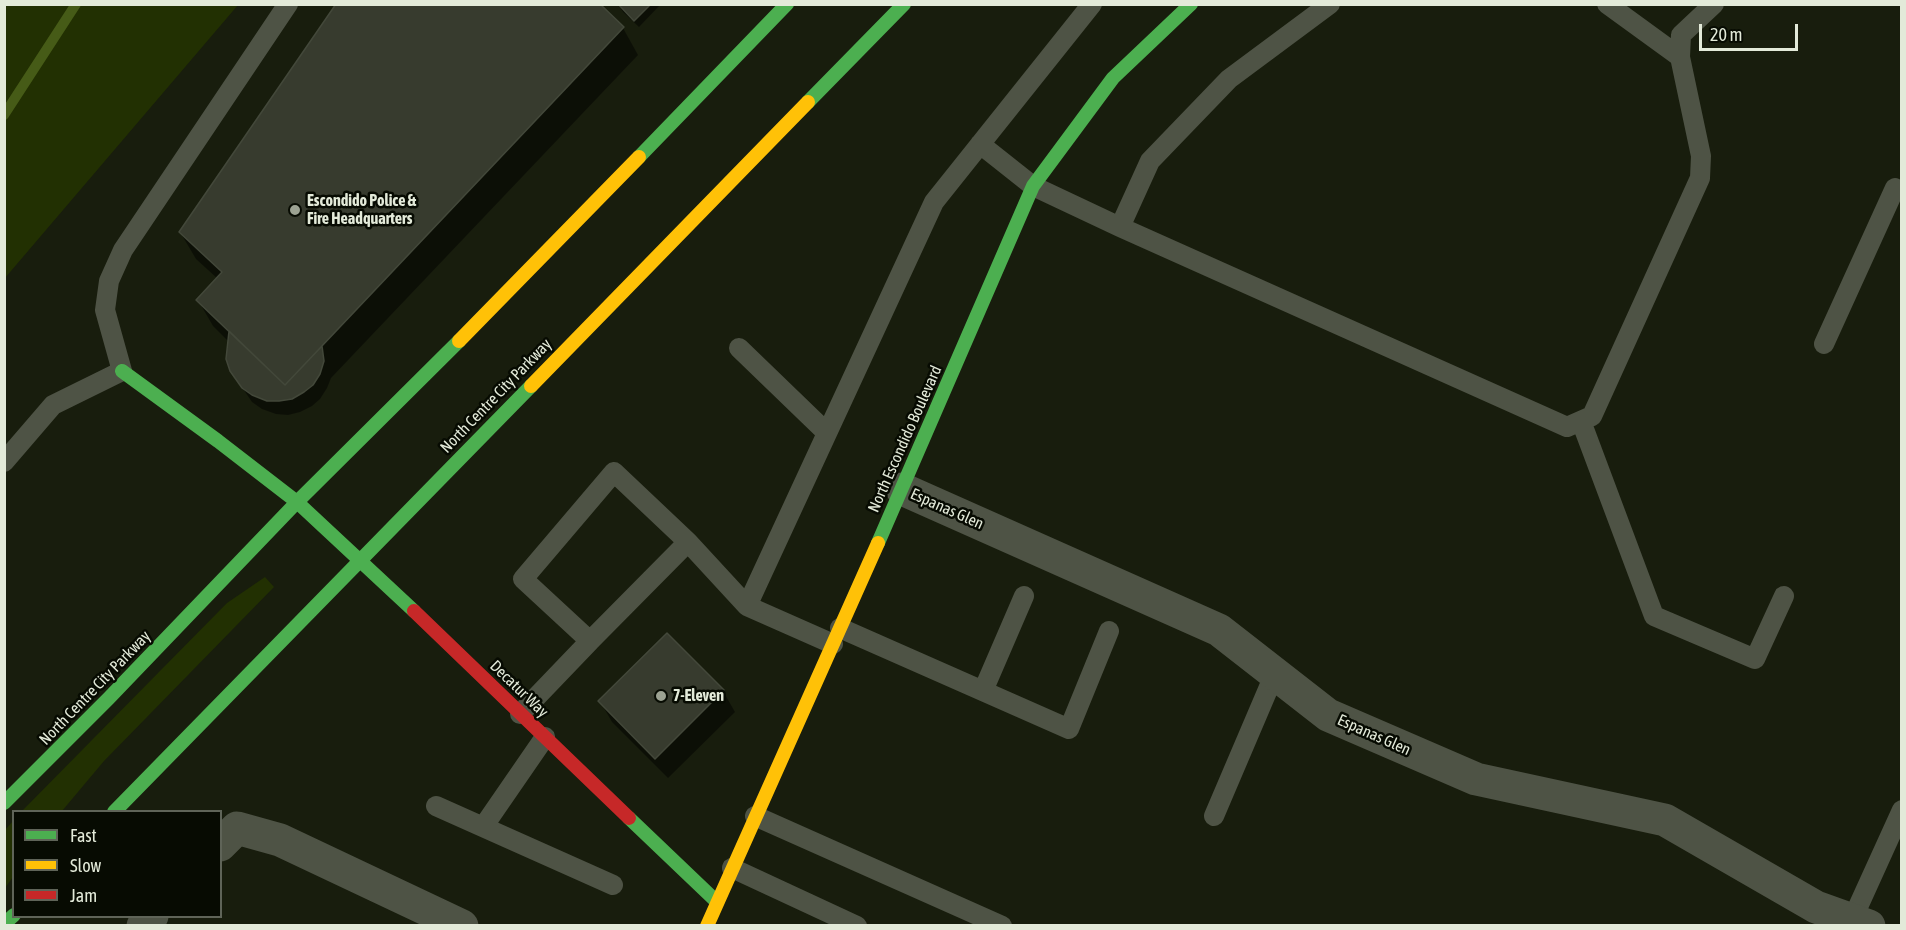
<!DOCTYPE html>
<style>
body{margin:0}
#map{position:relative;width:1906px;height:930px;overflow:hidden;background:#181d0d;font-family:"Asap Condensed",sans-serif}
canvas{display:block}
.frame{position:absolute;inset:0;border:6px solid #e3ead9;pointer-events:none}
.legend{position:absolute;left:12px;top:810px;width:210px;height:108px;box-sizing:border-box;background:#070b02;border:2px solid #5f6458;margin:0;padding:8px 10px;list-style:none;font-size:18px;color:#e3ead9}
.legend li{display:flex;align-items:center;gap:12px;height:30px}
.legend b{width:30px;border:2px solid #5f6458}
.scale{position:absolute;left:1699px;top:24px;width:99px;height:27px;box-sizing:border-box;border:3px solid #e3ead9;border-top:0;padding-left:8px;font-size:18px;line-height:21px;white-space:nowrap;color:#e3ead9;-webkit-text-stroke:4px #070b02;paint-order:stroke}
</style>
<div id="map">
<canvas width="1906" height="930"></canvas>
<div class="frame"></div>
<ul class="legend">
<li><b style="height:8px;background:#4caf50"></b>Fast</li>
<li><b style="height:8px;background:#ffc107"></b>Slow</li>
<li><b style="height:8px;background:#c62828"></b>Jam</li>
</ul>
<div class="scale">20 m</div>
</div>
<script>
const context = document.querySelector('canvas').getContext('2d');
context.lineJoin = 'round';
function fill(path, color) { context.fillStyle = color; context.fill(path, 'evenodd'); }
const poly = rows => new Path2D(rows.map(r => 'M' + r).join(''));
function trace(path, color, width, dash) { context.strokeStyle = color; context.lineWidth = width; context.lineCap = dash ? 'butt' : 'round'; context.setLineDash(dash || []); context.stroke(path); }
function label(font, color, halo, rows, align = 'center') {
  context.font = font + ' "Asap Condensed",sans-serif'; context.lineWidth = 5; context.setLineDash([]); context.textBaseline = 'middle'; context.strokeStyle = halo; context.fillStyle = color; for (const [text, x, y, turn = 0] of rows) {
    context.save(); context.translate(x, y); context.rotate((+turn || 0) * Math.PI / 180); context.textAlign = isNaN(turn) ? turn : align; if (halo) context.strokeText(text, 0, 0); context.fillText(text, 0, 0); context.restore();
  }
}
fill(poly([
 [4,5,238,5,5,278,4,278],
 [265,577,274,587,104,761,62,811,22,811,227,603],
 [13,821,13,877,5,888,5,830]
]), '#223002');
fill(poly([
 [598,4,623,28,638,55,331,378,327,388,320,399,312,406,300,412,288,415,276,414,262,409,252,402,231,371,229,342,213,326,198,300,218,279,196,259,180,232],
 [661,4,639,27,623,12,619,5],
 [723,691,735,712,668,778,612,722,600,701]
]), '#0007');
trace(poly([
 [4,115,76,4]
]), '#465b17', 10);
const building = poly([
 [336,4,600,4,624,27,285,385,196,300,222,272,179,232,336,4],
 [618,4,651,4,634,21,618,4],
 [229,331,285,385,322,346,324,361,320,374,313,385,304,392,292,399,279,401,267,401,252,395,242,388,230,371,226,359,229,331],
 [667,633,724,690,655,759,598,701,667,633]
]);
fill(building, '#373b2e');
trace(building, '#43483a', 1.5);
trace(poly([
 [1680,57,1681,35,1714,4],
 [980,144,1033,186,1120,227,1567,427,1592,416,1700,178,1701,156,1680,57,1607,4],
 [1120,227,1150,161,1229,79,1330,4],
 [1824,344,1895,188],
 [739,348,827,433],
 [1581,421,1654,616,1755,659,1784,596],
 [4,462,53,405,122,371,105,310,109,281,123,250,288,4],
 [688,542,590,641,523,579,614,472,688,542,747,606],
 [840,628,1069,729,1109,631],
 [833,644,747,606,934,202,1092,4],
 [983,691,1024,596],
 [520,714,590,641],
 [436,806,613,885],
 [755,816,1002,926],
 [1214,816,1275,673],
 [483,827,545,737],
 [732,868,857,926],
 [1852,920,1902,810]
]), '#4e5345', 20);
trace(poly([
 [902,489,1219,630,1328,715,1476,779,1665,820,1816,907,1869,926],
 [220,845,237,828,280,840,462,926],
 [143,926,152,916]
]), '#4e5345', 33);
trace(poly([
 [808,102,904,4],
 [639,157,787,4],
 [122,371,218,441,297,502,414,611],
 [878,543,1033,186,1113,78,1191,4],
 [4,803,109,698,297,502,459,341],
 [114,812,531,386],
 [629,818,717,902],
 [4,924,14,915]
]), '#4caf50', 14);
trace(poly([
 [459,341,639,157],
 [531,386,808,102],
 [707,926,878,543]
]), '#ffc107', 14);
trace(poly([
 [414,611,629,818]
]), '#c62828', 14);
for (const [x, y, r, color] of [
 [295,210,6,"#9ca292"],
 [661,696,6,"#9ca292"]
]) { const dot = new Path2D(); dot.arc(x, y, r, 0, 2 * Math.PI); context.fillStyle = color; context.fill(dot); trace(dot, '#070b02', 2); }
label('bold 16px', '#e3ead9', '#070b02', [
 ["Escondido Police &",307,201],
 ["Fire Headquarters",307,219],
 ["7-Eleven",673,696]
], 'left');
label('16px', '#e3ead9', '#070b02', [
 ["North Centre City Parkway",496,396,-46],
 ["North Escondido Boulevard",905,439,-66],
 ["Espanas Glen",947,509,24],
 ["North Centre City Parkway",95,688,-46],
 ["Decatur Way",519,689,44],
 ["Espanas Glen",1374,735,24]
]);
</script>
